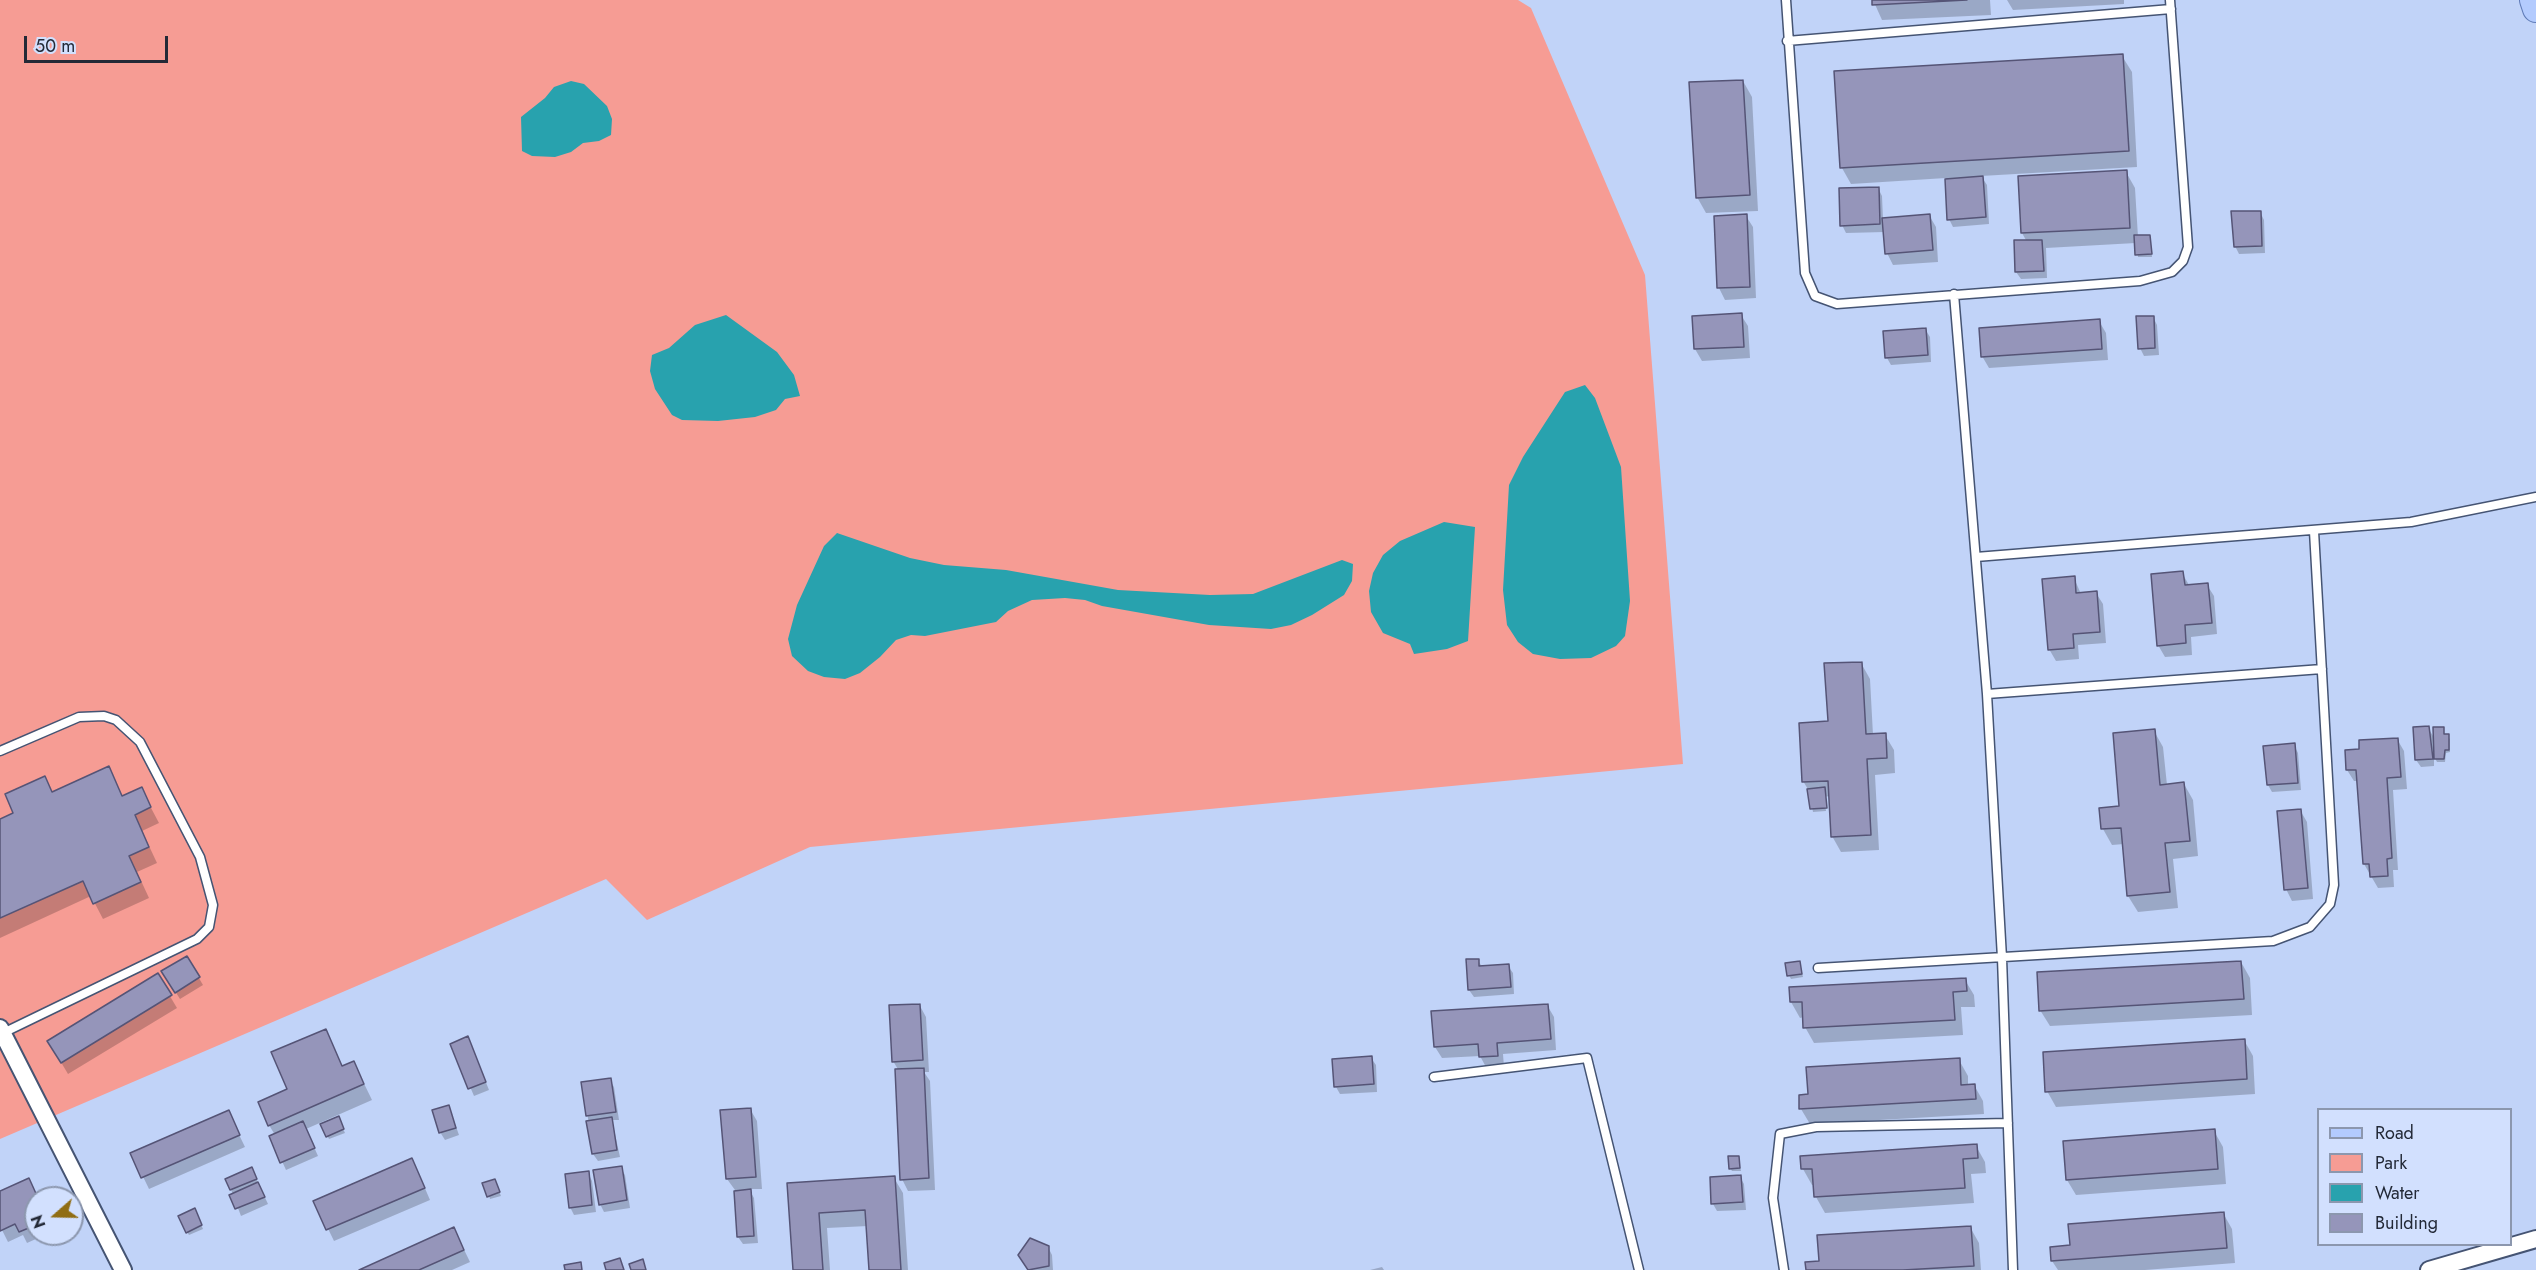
<!DOCTYPE html>
<style>
body{margin:0}
#map{position:relative;width:2536px;height:1270px;overflow:hidden;background:#c1d3f8;font-family:Jost,sans-serif}
canvas{display:block}
.legend{position:absolute;left:2317px;top:1108px;width:195px;height:138px;box-sizing:border-box;background:#d2e0fe;border:2px solid #8c97ae;margin:0;padding:8px 10px;list-style:none;font-size:18px;color:#232937}
.legend li{display:flex;align-items:center;gap:12px;height:30px}
.legend b{width:30px;border:2px solid #8c97ae}
.north{position:absolute;left:24px;top:1186px;width:60px;height:60px;box-sizing:border-box;background:#d2e0fe;border:2px solid #8c97ae;border-radius:50%;rotate:250deg;font-size:16px;font-weight:700;line-height:24px;text-align:center;color:#232937}
.north::after{content:'';display:block;margin:auto;width:21px;height:27px;background:#906d13;clip-path:polygon(50% 0,100% 100%,50% 72%,0 100%)}
.scale{position:absolute;left:24px;top:36px;width:144px;height:27px;box-sizing:border-box;border:3px solid #232937;border-top:0;padding-left:8px;font-size:18px;line-height:21px;white-space:nowrap;color:#232937;-webkit-text-stroke:4px #d2e0fe;paint-order:stroke}
</style>
<div id="map">
<canvas width="2536" height="1270"></canvas>
<ul class="legend">
<li><b style="height:8px;background:#b3cbfe"></b>Road</li>
<li><b style="height:16px;background:#f69c94"></b>Park</li>
<li><b style="height:16px;background:#28a2ae"></b>Water</li>
<li><b style="height:16px;background:#9595ba"></b>Building</li>
</ul>
<div class="north">N</div>
<div class="scale">50 m</div>
</div>
<script>
const context = document.querySelector('canvas').getContext('2d');
context.lineJoin = 'round';
function fill(path, color) { context.fillStyle = color; context.fill(path, 'evenodd'); }
const poly = rows => new Path2D(rows.map(r => 'M' + r).join(''));
function trace(path, color, width, dash) { context.strokeStyle = color; context.lineWidth = width; context.lineCap = dash ? 'butt' : 'round'; context.setLineDash(dash || []); context.stroke(path); }
fill(poly([
 [0,0,1518,0,1531,8,1645,275,1683,764,810,847,647,920,606,879,0,1139]
]), '#f69c94');
fill(poly([
 [571,81,584,84,607,106,612,119,611,135,599,141,583,143,571,152,555,157,532,156,522,151,521,117,545,98,554,87],
 [726,315,777,352,794,375,800,396,785,399,776,410,755,417,718,421,682,420,672,415,655,389,650,371,652,355,669,348,695,325],
 [1585,385,1595,398,1621,467,1630,601,1625,636,1616,646,1591,658,1560,659,1533,654,1518,642,1507,625,1503,590,1509,485,1523,457,1565,392],
 [1444,522,1475,527,1468,641,1447,649,1414,654,1410,644,1383,633,1371,612,1369,591,1373,573,1383,555,1400,541],
 [837,533,910,558,944,565,1006,570,1118,590,1210,595,1253,594,1342,560,1353,564,1352,581,1344,595,1312,615,1291,625,1271,629,1209,625,1102,606,1085,600,1065,598,1032,600,1008,611,996,622,925,636,911,635,896,640,880,657,860,673,845,679,824,677,808,671,792,656,788,639,797,605,824,546]
]), '#28a2ae');
fill(poly([
 [1873,0,1990,0,1991,15,1882,20],
 [2007,0,2124,0,2124,4,2013,10],
 [2122,56,2132,72,2137,167,1981,176,1987,185,1989,224,1953,227,1949,219,1946,178,1851,184,1842,168],
 [1743,81,1752,97,1758,211,1706,213,1697,197],
 [2126,172,2135,188,2138,237,2150,236,2152,257,2138,257,2136,243,2046,248,2047,278,2021,279,2016,272,2027,242,2022,233],
 [1878,188,1882,196,1883,219,1929,215,1936,227,1938,262,1893,265,1887,253,1885,232,1846,233,1842,225],
 [2260,212,2264,220,2265,253,2239,254,2235,246],
 [1746,216,1753,227,1756,298,1725,300,1719,288],
 [1741,315,1748,326,1750,358,1702,361,1695,349,1693,317],
 [2153,317,2157,325,2159,355,2144,356,2140,348],
 [2099,321,2106,333,2108,360,1989,368,1982,356],
 [1925,329,1930,337,1931,362,1891,365,1887,358],
 [2182,573,2189,585,2207,585,2214,596,2217,634,2191,637,2192,655,2165,657,2158,645],
 [2074,578,2081,594,2096,593,2103,604,2106,643,2078,645,2079,659,2056,661,2049,649],
 [1861,663,1870,679,1873,735,1885,735,1894,750,1895,773,1875,775,1879,850,1841,852,1832,836,1830,796,1824,797,1826,811,1813,812,1809,791,1803,781,1829,723],
 [2428,728,2435,739,2443,729,2445,735,2450,739,2450,752,2446,753,2445,762,2437,762,2434,756,2434,766,2421,767,2416,760],
 [2154,731,2163,747,2167,785,2184,784,2193,800,2198,856,2173,859,2178,908,2138,912,2128,896,2124,844,2112,845,2103,829,2101,809,2121,807],
 [2397,739,2404,751,2407,789,2393,790,2398,870,2393,870,2394,887,2378,888,2364,864,2359,781,2354,781,2347,770,2361,751],
 [2294,745,2298,753,2301,790,2272,792,2268,785],
 [108,768,123,797,141,789,159,823,142,831,157,863,137,872,149,898,103,919,91,896,0,938,0,820,15,814,44,778,53,793],
 [2300,810,2307,822,2313,899,2292,901,2286,889],
 [187,958,203,985,180,999,163,972],
 [1478,960,1482,967,1508,966,1513,973,1514,994,1474,997,1469,990],
 [1799,962,1803,977,1791,979,1789,975],
 [2241,962,2250,978,2252,1015,2050,1026,2040,1010],
 [158,976,177,1008,68,1074,49,1042],
 [1965,980,1974,995,1975,1007,1961,1007,1963,1035,1814,1043,1805,1027,1804,1017,1800,1018,1791,1002],
 [1547,1005,1554,1017,1556,1050,1503,1054,1504,1067,1487,1069,1480,1056,1442,1058,1435,1047],
 [920,1006,926,1017,929,1072,924,1072,930,1081,935,1190,908,1191,902,1179,899,1071,893,1061],
 [325,1031,343,1067,354,1063,372,1100,306,1129,318,1156,286,1170,271,1137,275,1135,269,1125],
 [2244,1040,2253,1056,2255,1094,2056,1107,2047,1091],
 [452,1044,471,1045,489,1090,474,1096],
 [1371,1058,1376,1065,1377,1092,1340,1094,1336,1087,1334,1060],
 [1959,1060,1968,1076,1968,1086,1974,1085,1983,1101,1984,1114,1810,1124,1801,1109],
 [610,1080,614,1087,619,1120,612,1120,620,1157,598,1161,593,1154,583,1083],
 [449,1107,459,1135,445,1140,440,1132],
 [750,1109,757,1121,762,1189,749,1189,754,1198,758,1243,743,1244,738,1237,735,1190,727,1179],
 [228,1112,245,1147,149,1189,132,1154],
 [338,1118,345,1133,329,1139,322,1125],
 [2214,1131,2223,1147,2226,1184,2076,1195,2067,1180],
 [1976,1146,1985,1162,1986,1173,1971,1174,1974,1203,1825,1213,1816,1197,1815,1185,1812,1185,1803,1169,1802,1157],
 [1738,1157,1741,1171,1732,1171,1730,1168],
 [621,1168,625,1175,630,1208,604,1212,600,1204],
 [253,1172,268,1204,241,1216,227,1179],
 [418,1172,430,1200,334,1241,315,1202],
 [588,1173,592,1181,596,1212,574,1215,570,1207],
 [1740,1177,1744,1184,1746,1210,1717,1211,1713,1204,1711,1178],
 [894,1178,903,1193,908,1270,871,1270,868,1226,827,1228,830,1270,794,1270,788,1185],
 [29,1180,38,1198,36,1198,36,1234,47,1234,27,1243,23,1235,8,1242,0,1226,0,1192],
 [496,1184,501,1196,490,1199,489,1196],
 [196,1213,203,1229,189,1235,187,1232],
 [2223,1213,2232,1229,2235,1263,2145,1270,2058,1270,2052,1261,2071,1247],
 [1970,1227,1979,1243,1981,1270,1807,1270,1820,1263],
 [454,1229,470,1262,452,1270,361,1270],
 [1048,1247,1052,1255,1053,1270,1029,1270,1024,1263],
 [1382,1267,1384,1270,1370,1270]
]), '#0003');
const building = poly([
 [1872,0,1967,0,1872,5,1872,0],
 [2123,54,2129,151,1840,168,1834,71,2123,54],
 [1743,80,1750,195,1696,198,1689,82,1743,80],
 [2127,170,2130,228,2021,233,2018,176,2127,170],
 [1983,176,1986,217,1947,220,1945,179,1983,176],
 [1879,187,1880,224,1840,226,1839,188,1879,187],
 [2231,211,2261,211,2262,246,2234,247,2231,211],
 [1747,214,1750,287,1717,288,1714,216,1747,214],
 [1930,214,1933,250,1885,254,1882,218,1930,214],
 [2134,235,2150,235,2152,254,2135,255,2134,235],
 [2014,240,2042,240,2044,271,2015,272,2014,240],
 [1742,313,1744,347,1694,349,1692,316,1742,313],
 [2136,316,2154,316,2155,348,2138,349,2136,316],
 [2100,319,2102,349,1981,357,1979,328,2100,319],
 [1926,328,1928,355,1885,358,1883,331,1926,328],
 [2183,571,2185,585,2208,583,2212,623,2185,625,2186,643,2157,646,2151,574,2183,571],
 [2075,576,2076,593,2097,591,2100,632,2073,634,2074,648,2048,650,2042,579,2075,576],
 [1862,662,1866,734,1886,733,1887,758,1867,759,1871,835,1831,837,1828,781,1802,782,1799,723,1828,721,1824,663,1862,662],
 [2429,726,2433,759,2415,760,2413,727,2429,726],
 [2433,727,2444,727,2444,734,2449,734,2449,750,2445,750,2444,759,2434,759,2433,727],
 [2155,729,2160,785,2184,782,2190,841,2165,843,2170,892,2127,896,2121,828,2101,829,2099,808,2119,806,2113,733,2155,729],
 [2398,738,2401,777,2387,778,2392,858,2387,859,2388,876,2370,877,2369,864,2363,864,2356,770,2346,770,2345,750,2359,749,2359,740,2398,738],
 [2295,743,2298,783,2267,785,2263,746,2295,743],
 [109,766,122,796,142,787,151,807,135,815,149,847,129,856,141,882,93,904,83,881,0,918,0,819,13,813,5,794,45,776,52,792,109,766],
 [1825,787,1827,808,1810,809,1807,789,1825,787],
 [2301,809,2308,888,2284,890,2277,811,2301,809],
 [187,956,200,977,175,993,161,971,187,956],
 [1466,959,1479,959,1479,966,1509,964,1511,987,1468,990,1466,959],
 [1800,961,1802,974,1787,976,1785,963,1800,961],
 [2241,961,2244,999,2039,1011,2037,972,2241,961],
 [158,973,172,995,61,1063,47,1041,158,973],
 [1966,978,1967,991,1953,992,1955,1020,1803,1028,1802,1002,1790,1002,1789,987,1966,978],
 [920,1004,923,1060,892,1062,889,1005,920,1004],
 [1548,1004,1551,1039,1497,1043,1498,1056,1479,1057,1478,1044,1434,1047,1431,1011,1548,1004],
 [326,1029,342,1066,354,1061,364,1084,268,1126,258,1102,287,1089,271,1052,326,1029],
 [468,1036,486,1082,468,1089,450,1044,468,1036],
 [2245,1039,2247,1079,2045,1092,2043,1052,2245,1039],
 [1372,1056,1374,1084,1334,1087,1332,1059,1372,1056],
 [1960,1058,1961,1085,1975,1084,1976,1099,1799,1109,1799,1095,1808,1094,1806,1067,1960,1058],
 [924,1068,929,1178,900,1180,895,1069,924,1068],
 [611,1078,616,1112,586,1116,581,1082,611,1078],
 [449,1105,456,1128,439,1133,432,1110,449,1105],
 [751,1108,756,1177,726,1179,720,1110,751,1108],
 [229,1110,240,1135,141,1178,130,1153,229,1110],
 [339,1116,344,1129,326,1137,320,1124,339,1116],
 [612,1117,617,1150,592,1154,586,1121,612,1117],
 [303,1121,315,1148,280,1163,269,1136,303,1121],
 [2215,1129,2218,1169,2066,1180,2063,1141,2215,1129],
 [1977,1144,1978,1158,1963,1159,1965,1188,1814,1197,1812,1169,1801,1169,1800,1156,1977,1144],
 [1728,1156,1739,1156,1740,1168,1729,1169,1728,1156],
 [412,1158,425,1188,326,1230,313,1201,412,1158],
 [622,1166,627,1200,599,1205,593,1170,622,1166],
 [252,1167,257,1179,230,1190,225,1179,252,1167],
 [589,1171,592,1205,569,1208,565,1174,589,1171],
 [1741,1175,1743,1202,1711,1204,1710,1177,1741,1175],
 [895,1176,901,1270,869,1270,865,1210,819,1213,823,1270,793,1270,787,1183,895,1176],
 [29,1178,38,1198,36,1198,36,1225,19,1232,15,1224,0,1231,0,1191,29,1178],
 [495,1179,500,1192,487,1197,482,1183,495,1179],
 [258,1182,265,1197,235,1209,229,1195,258,1182],
 [751,1189,754,1236,737,1237,734,1191,751,1189],
 [195,1208,202,1225,186,1233,178,1216,195,1208],
 [2224,1212,2227,1248,2051,1261,2050,1247,2070,1245,2068,1224,2224,1212],
 [1971,1226,1974,1266,1903,1270,1806,1270,1805,1262,1819,1261,1817,1235,1971,1226],
 [454,1227,464,1250,419,1270,359,1270,454,1227],
 [1030,1238,1049,1246,1049,1266,1028,1270,1018,1255,1030,1238],
 [620,1258,624,1270,606,1270,604,1263,620,1258],
 [643,1259,646,1270,631,1270,629,1264,643,1259],
 [581,1262,582,1270,565,1270,564,1265,581,1262]
]);
fill(building, '#9595ba');
trace(building, '#555476', 1.5);
const service = poly([
 [1786,0,1805,273,1815,296,1837,304,2140,281,2172,272,2183,261,2188,247,2170,0],
 [1787,41,2171,9],
 [1954,294,1987,694,2002,958,2013,1270],
 [1976,557,2411,522,2536,497],
 [1987,694,2322,669],
 [0,751,79,717,104,716,116,720,140,742,200,857,213,905,209,927,197,939,3,1033],
 [1818,968,2273,941,2310,927,2330,904,2334,885,2314,531],
 [1434,1077,1587,1058,1639,1270],
 [1784,1270,1773,1198,1780,1134,1816,1127,2008,1123]
]);
const minor = poly([
 [0,1028,123,1270],
 [2429,1270,2536,1239]
]);
const primary = poly([
 [2533,0,2536,9]
]);
trace(service, '#455473', 11);
trace(minor, '#455473', 20);
trace(primary, '#607cb8', 28);
trace(service, '#fff', 8);
trace(minor, '#fff', 16);
trace(primary, '#b3cbfe', 26);
</script>
